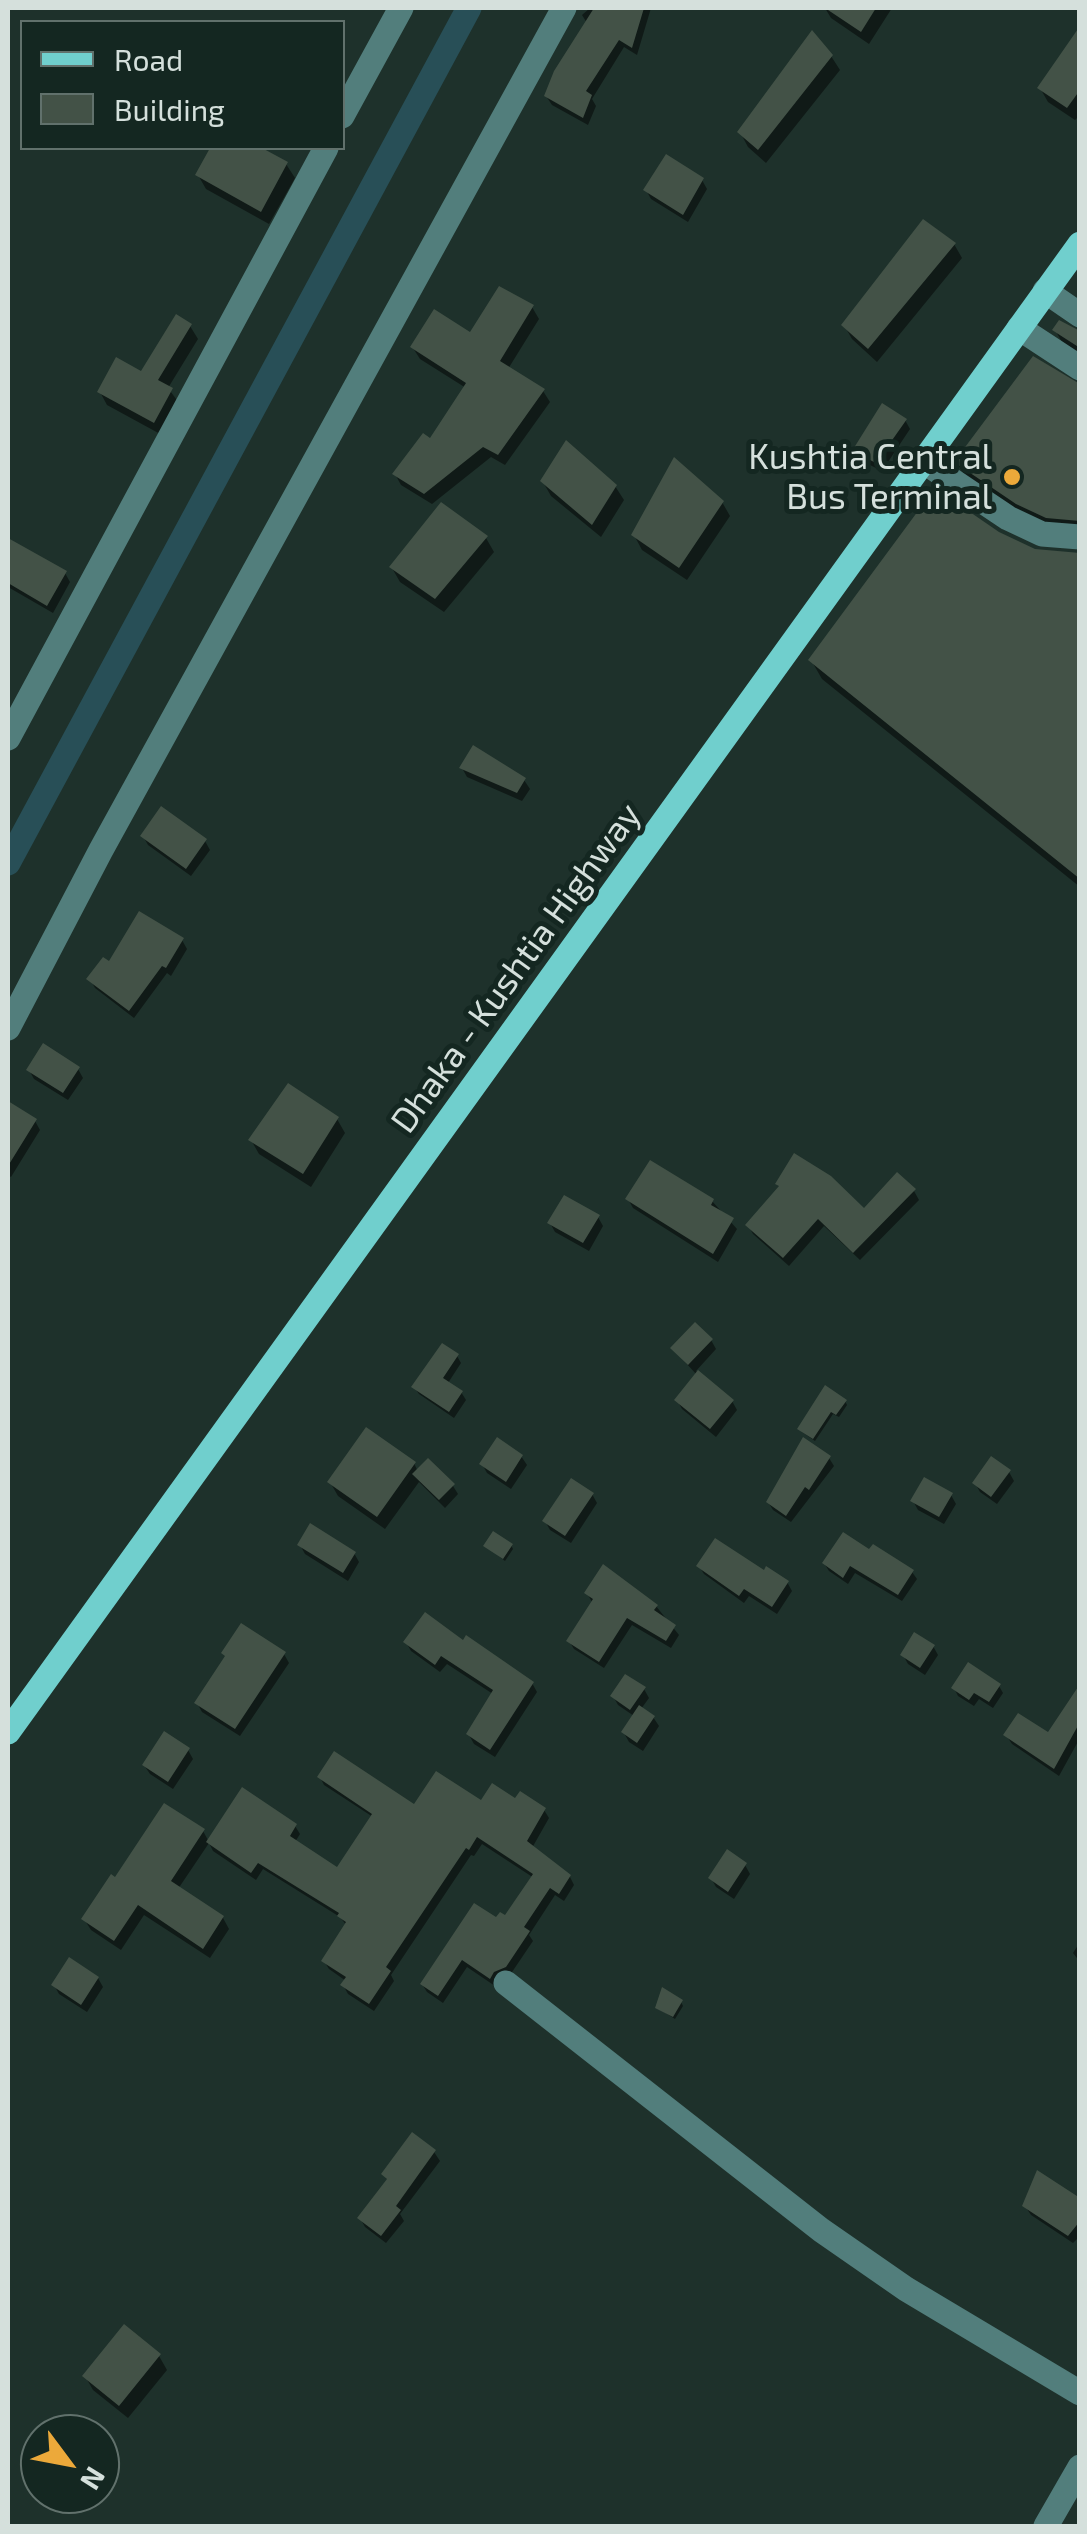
<!DOCTYPE html>
<style>
body{margin:0}
#map{position:relative;width:1087px;height:2534px;overflow:hidden;background:#1e312b;font-family:"Exo 2",sans-serif}
canvas{display:block}
.frame{position:absolute;inset:0;border:10px solid #d5e0dc;pointer-events:none}
.legend{position:absolute;left:20px;top:20px;width:325px;height:130px;box-sizing:border-box;background:#142721;border:2px solid #61716c;margin:0;padding:12px 18px;list-style:none;font-size:30px;color:#d5e0dc}
.legend li{display:flex;align-items:center;gap:20px;height:50px}
.legend b{width:50px;border:2px solid #61716c}
.north{position:absolute;left:20px;top:2414px;width:100px;height:100px;box-sizing:border-box;background:#142721;border:2px solid #61716c;border-radius:50%;rotate:122deg;font-size:28px;font-weight:700;line-height:40px;text-align:center;color:#d5e0dc}
.north::after{content:'';display:block;margin:auto;width:35px;height:45px;background:#eca93a;clip-path:polygon(50% 0,100% 100%,50% 72%,0 100%)}
</style>
<div id="map">
<canvas width="1087" height="2534"></canvas>
<div class="frame"></div>
<ul class="legend">
<li><b style="height:12px;background:#70cfcd"></b>Road</li>
<li><b style="height:28px;background:#435247"></b>Building</li>
</ul>
<div class="north">N</div>
</div>
<script>
const context = document.querySelector('canvas').getContext('2d');
context.lineJoin = 'round';
function fill(path, color) { context.fillStyle = color; context.fill(path, 'evenodd'); }
const poly = rows => new Path2D(rows.map(r => 'M' + r).join(''));
function trace(path, color, width, dash) { context.strokeStyle = color; context.lineWidth = width; context.lineCap = dash ? 'butt' : 'round'; context.setLineDash(dash || []); context.stroke(path); }
function label(font, color, halo, rows, align = 'center') {
  context.font = font + ' "Exo 2",sans-serif'; context.lineWidth = 10; context.setLineDash([]); context.textBaseline = 'middle'; context.strokeStyle = halo; context.fillStyle = color; for (const [text, x, y, turn = 0] of rows) {
    context.save(); context.translate(x, y); context.rotate((+turn || 0) * Math.PI / 180); context.textAlign = isNaN(turn) ? turn : align; if (halo) context.strokeText(text, 0, 0); context.fillText(text, 0, 0); context.restore();
  }
}
fill(poly([
 [590,8,651,8,637,55,624,47,592,99,596,106,588,125,552,105,546,96,587,23,582,15],
 [825,8,892,8,869,44,831,18],
 [1080,30,1080,115,1075,120,1048,102,1040,88],
 [831,56,840,70,766,163,748,147,740,132],
 [213,148,257,148,286,164,295,178,269,224,206,189,198,175],
 [702,180,707,189,688,222,651,199,646,190],
 [954,244,962,258,877,362,852,339,844,325],
 [532,307,539,319,508,369,543,391,550,402,505,465,491,457,432,504,401,485,395,474,430,442,466,388,420,359,413,348,471,335],
 [190,326,198,339,168,388,179,403,162,435,107,405,100,392,142,374],
 [1055,330,1080,333,1080,359,1066,349],
 [1080,387,1080,539,1059,536,968,481,957,463],
 [905,420,910,429,882,471,860,460,855,451],
 [543,482,615,486,624,500,601,537,551,496],
 [722,502,730,516,687,580,642,550,634,535],
 [998,534,1034,551,1079,556,1080,887,822,679,811,660],
 [486,538,494,552,444,612,400,582,392,568],
 [11,543,65,573,70,582,53,613,8,587,8,548],
 [462,768,524,780,530,789,522,801,467,777],
 [143,836,205,841,210,850,191,876,148,845],
 [182,940,187,949,171,976,167,973,134,1018,95,988,90,979],
 [78,1069,83,1078,68,1100,34,1079,29,1070],
 [12,1107,35,1121,40,1130,11,1177,8,1175,8,1114],
 [337,1119,345,1133,311,1187,259,1154,251,1140],
 [914,1191,919,1200,860,1260,824,1226,789,1266,753,1234,748,1225,864,1211],
 [628,1199,712,1201,737,1229,718,1262,633,1208],
 [598,1217,603,1226,589,1251,555,1232,550,1223],
 [711,1340,716,1349,696,1371,732,1401,737,1410,716,1437,682,1409,677,1400,697,1375,673,1349],
 [457,1356,461,1363,448,1383,461,1392,466,1400,454,1418,419,1394,414,1387],
 [845,1401,847,1405,839,1417,833,1414,815,1441,802,1432,800,1429],
 [521,1456,527,1465,511,1489,487,1473,482,1464],
 [829,1458,834,1466,791,1522,773,1510,768,1502],
 [414,1463,418,1472,453,1486,458,1494,445,1508,419,1482,385,1529,338,1496,330,1482],
 [1009,1472,1014,1481,997,1504,980,1492,975,1483],
 [592,1494,597,1503,571,1543,550,1530,545,1521],
 [951,1495,956,1504,944,1524,918,1510,913,1501],
 [300,1545,354,1553,359,1562,348,1581,305,1554],
 [511,1545,513,1549,505,1561,486,1546],
 [870,1553,912,1572,917,1579,902,1601,855,1573,848,1584,829,1571,824,1563],
 [699,1566,764,1573,787,1582,792,1591,777,1614,749,1596,744,1603,704,1574],
 [587,1593,656,1606,679,1635,671,1648,632,1625,604,1668,574,1649,569,1641,592,1602],
 [406,1642,464,1643,532,1683,537,1692,495,1757,474,1744,469,1735,493,1694,447,1664,440,1672,411,1651],
 [933,1646,938,1655,925,1675,908,1664,903,1655],
 [284,1654,289,1663,240,1736,202,1712,197,1703,227,1658],
 [999,1686,1003,1693,993,1708,979,1699,974,1706,958,1696,954,1688],
 [644,1689,649,1698,641,1709,653,1717,659,1726,643,1751,629,1742,624,1733,634,1716,618,1705,613,1696],
 [1080,1690,1080,1738,1059,1776,1012,1744,1006,1735,1049,1735],
 [188,1750,193,1759,173,1789,150,1774,144,1765],
 [320,1777,415,1808,516,1802,544,1810,549,1818,532,1848,570,1877,574,1885,564,1901,555,1895,529,1935,533,1941,510,1975,495,1986,467,1967,443,2003,427,1992,422,1984,497,1921,506,1918,534,1878,482,1844,474,1856,471,1855,391,1975,394,1981,374,2011,348,1994,343,1985,346,1981,329,1969,324,1961,347,1926,340,1917,263,1869,256,1880,213,1851,209,1843,178,1889,223,1918,229,1929,210,1958,144,1915,121,1950,91,1930,84,1919,115,1880,203,1831,209,1842,295,1826,300,1834,295,1842,338,1871,373,1817,324,1785],
 [745,1865,750,1874,734,1899,716,1887,711,1878],
 [1080,1942,1080,1962,1073,1953],
 [98,1978,103,1987,87,2012,59,1994,54,1985],
 [681,2002,683,2006,675,2019,658,2008],
 [434,2152,440,2161,400,2214,404,2221,386,2243,365,2227,360,2218,388,2181,384,2174],
 [1080,2201,1080,2236,1073,2243,1031,2215,1025,2206],
 [159,2356,167,2370,128,2418,93,2390,85,2376]
]), '#0007');
trace(poly([
 [8,863,469,8]
]), '#284f57', 25);
fill(poly([
 [594,8,644,8,632,48,619,40,586,91,592,95,583,118,544,96,554,71],
 [825,8,876,8,861,32],
 [1080,26,1080,90,1067,108,1037,88],
 [812,30,833,55,758,150,737,132],
 [210,148,262,148,288,162,261,212,195,175],
 [666,154,704,178,683,215,643,190],
 [923,219,956,243,868,349,841,325],
 [499,286,534,305,500,361,545,389,498,455,483,447,424,494,392,474,423,433,430,438,466,383,410,347,434,309,470,332],
 [176,314,192,324,158,380,173,388,154,423,97,392,116,357,141,371],
 [1059,320,1080,331,1080,348,1052,330],
 [1033,356,1080,384,1080,521,1046,518,1016,504,954,462],
 [882,403,907,419,876,463,852,451],
 [566,440,617,485,592,525,540,481],
 [674,457,724,501,679,568,631,535],
 [935,488,999,532,1035,549,1080,553,1080,879,808,660],
 [441,502,488,536,435,599,389,567],
 [8,538,67,571,47,606,8,583],
 [473,745,526,778,517,793,459,768],
 [161,806,207,839,186,869,140,836],
 [139,911,184,938,166,968,162,966,129,1011,86,979,103,957,109,961],
 [43,1043,80,1067,63,1093,26,1070],
 [288,1083,339,1117,303,1174,248,1140],
 [8,1101,37,1119,8,1166],
 [794,1153,831,1176,864,1208,897,1172,916,1189,853,1253,818,1219,783,1258,745,1225,779,1186,775,1184],
 [650,1160,714,1199,711,1205,734,1218,713,1254,625,1199],
 [564,1195,600,1215,583,1243,547,1223],
 [695,1322,713,1339,688,1365,670,1348],
 [442,1343,459,1354,443,1378,463,1391,449,1412,411,1387],
 [698,1370,734,1400,710,1429,674,1400],
 [825,1385,847,1400,836,1415,831,1412,813,1439,797,1429],
 [366,1427,416,1462,377,1517,327,1482],
 [497,1437,523,1455,506,1482,479,1464],
 [803,1437,831,1456,809,1490,805,1487,786,1516,766,1502],
 [991,1456,1011,1470,991,1497,972,1483],
 [428,1458,455,1484,439,1500,412,1474],
 [924,1477,953,1493,939,1517,910,1501],
 [571,1478,594,1493,565,1536,542,1521],
 [310,1523,356,1552,343,1573,297,1545],
 [493,1531,513,1544,503,1559,483,1546],
 [843,1532,869,1549,873,1544,914,1570,898,1595,850,1566,843,1578,822,1563],
 [715,1538,764,1570,766,1566,789,1581,772,1607,744,1589,739,1596,696,1566],
 [603,1564,658,1605,654,1610,676,1625,666,1641,627,1618,599,1662,566,1641,593,1599,584,1593],
 [425,1612,463,1640,466,1635,534,1682,490,1750,466,1734,493,1690,441,1656,435,1665,403,1642],
 [241,1623,286,1652,235,1729,194,1703,225,1656,221,1653],
 [914,1632,935,1645,920,1668,900,1655],
 [968,1662,1001,1684,989,1702,974,1693,969,1700,951,1688],
 [625,1674,646,1687,630,1710,610,1696],
 [1080,1684,1080,1722,1054,1769,1003,1735,1018,1713,1048,1732],
 [639,1705,655,1716,637,1743,621,1732],
 [164,1731,190,1748,168,1782,142,1765],
 [334,1751,414,1804,436,1771,481,1800,492,1783,515,1798,520,1791,546,1808,527,1841,571,1875,559,1894,550,1888,524,1927,530,1931,506,1967,494,1972,490,1979,462,1960,438,1996,420,1984,474,1903,496,1917,500,1912,505,1915,533,1874,477,1837,469,1850,466,1848,386,1967,391,1971,369,2004,340,1985,346,1977,321,1961,346,1922,337,1916,339,1913,258,1863,251,1873,206,1842,242,1787,297,1824,290,1836,337,1867,372,1814,317,1777],
 [164,1803,205,1829,171,1881,224,1916,203,1949,138,1905,114,1941,81,1919,111,1874,115,1877],
 [727,1849,747,1863,728,1892,708,1878],
 [69,1957,99,1977,81,2005,51,1985],
 [662,1987,683,2000,673,2017,655,2008],
 [412,2132,436,2150,396,2206,401,2210,381,2236,357,2218,387,2179,381,2174],
 [1037,2170,1080,2198,1080,2221,1068,2236,1022,2206],
 [124,2324,161,2354,119,2406,82,2376]
]), '#435247');
trace(poly([
 [342,116,401,8],
 [1045,291,1080,315],
 [1019,328,1080,368],
 [923,461,1008,518,1042,534,1080,537],
 [8,738,326,148],
 [8,1028,101,850,564,8],
 [506,1983,821,2230,906,2289,1080,2393],
 [1046,2526,1080,2467]
]), '#527e7c', 25);
trace(poly([
 [8,1732,1080,244]
]), '#70cfcd', 25);
for (const [x, y, r, color] of [
 [1012,477,10,"#eca93a"]
]) { const dot = new Path2D(); dot.arc(x, y, r, 0, 2 * Math.PI); context.fillStyle = color; context.fill(dot); trace(dot, '#142721', 4); }
label('35px', '#d5e0dc', '#142721', [
 ["Kushtia Central",992,457],
 ["Bus Terminal",992,497]
], 'right');
label('35px', '#d5e0dc', '#142721', [
 ["Dhaka - Kushtia Highway",516,968,-54]
]);
</script>
